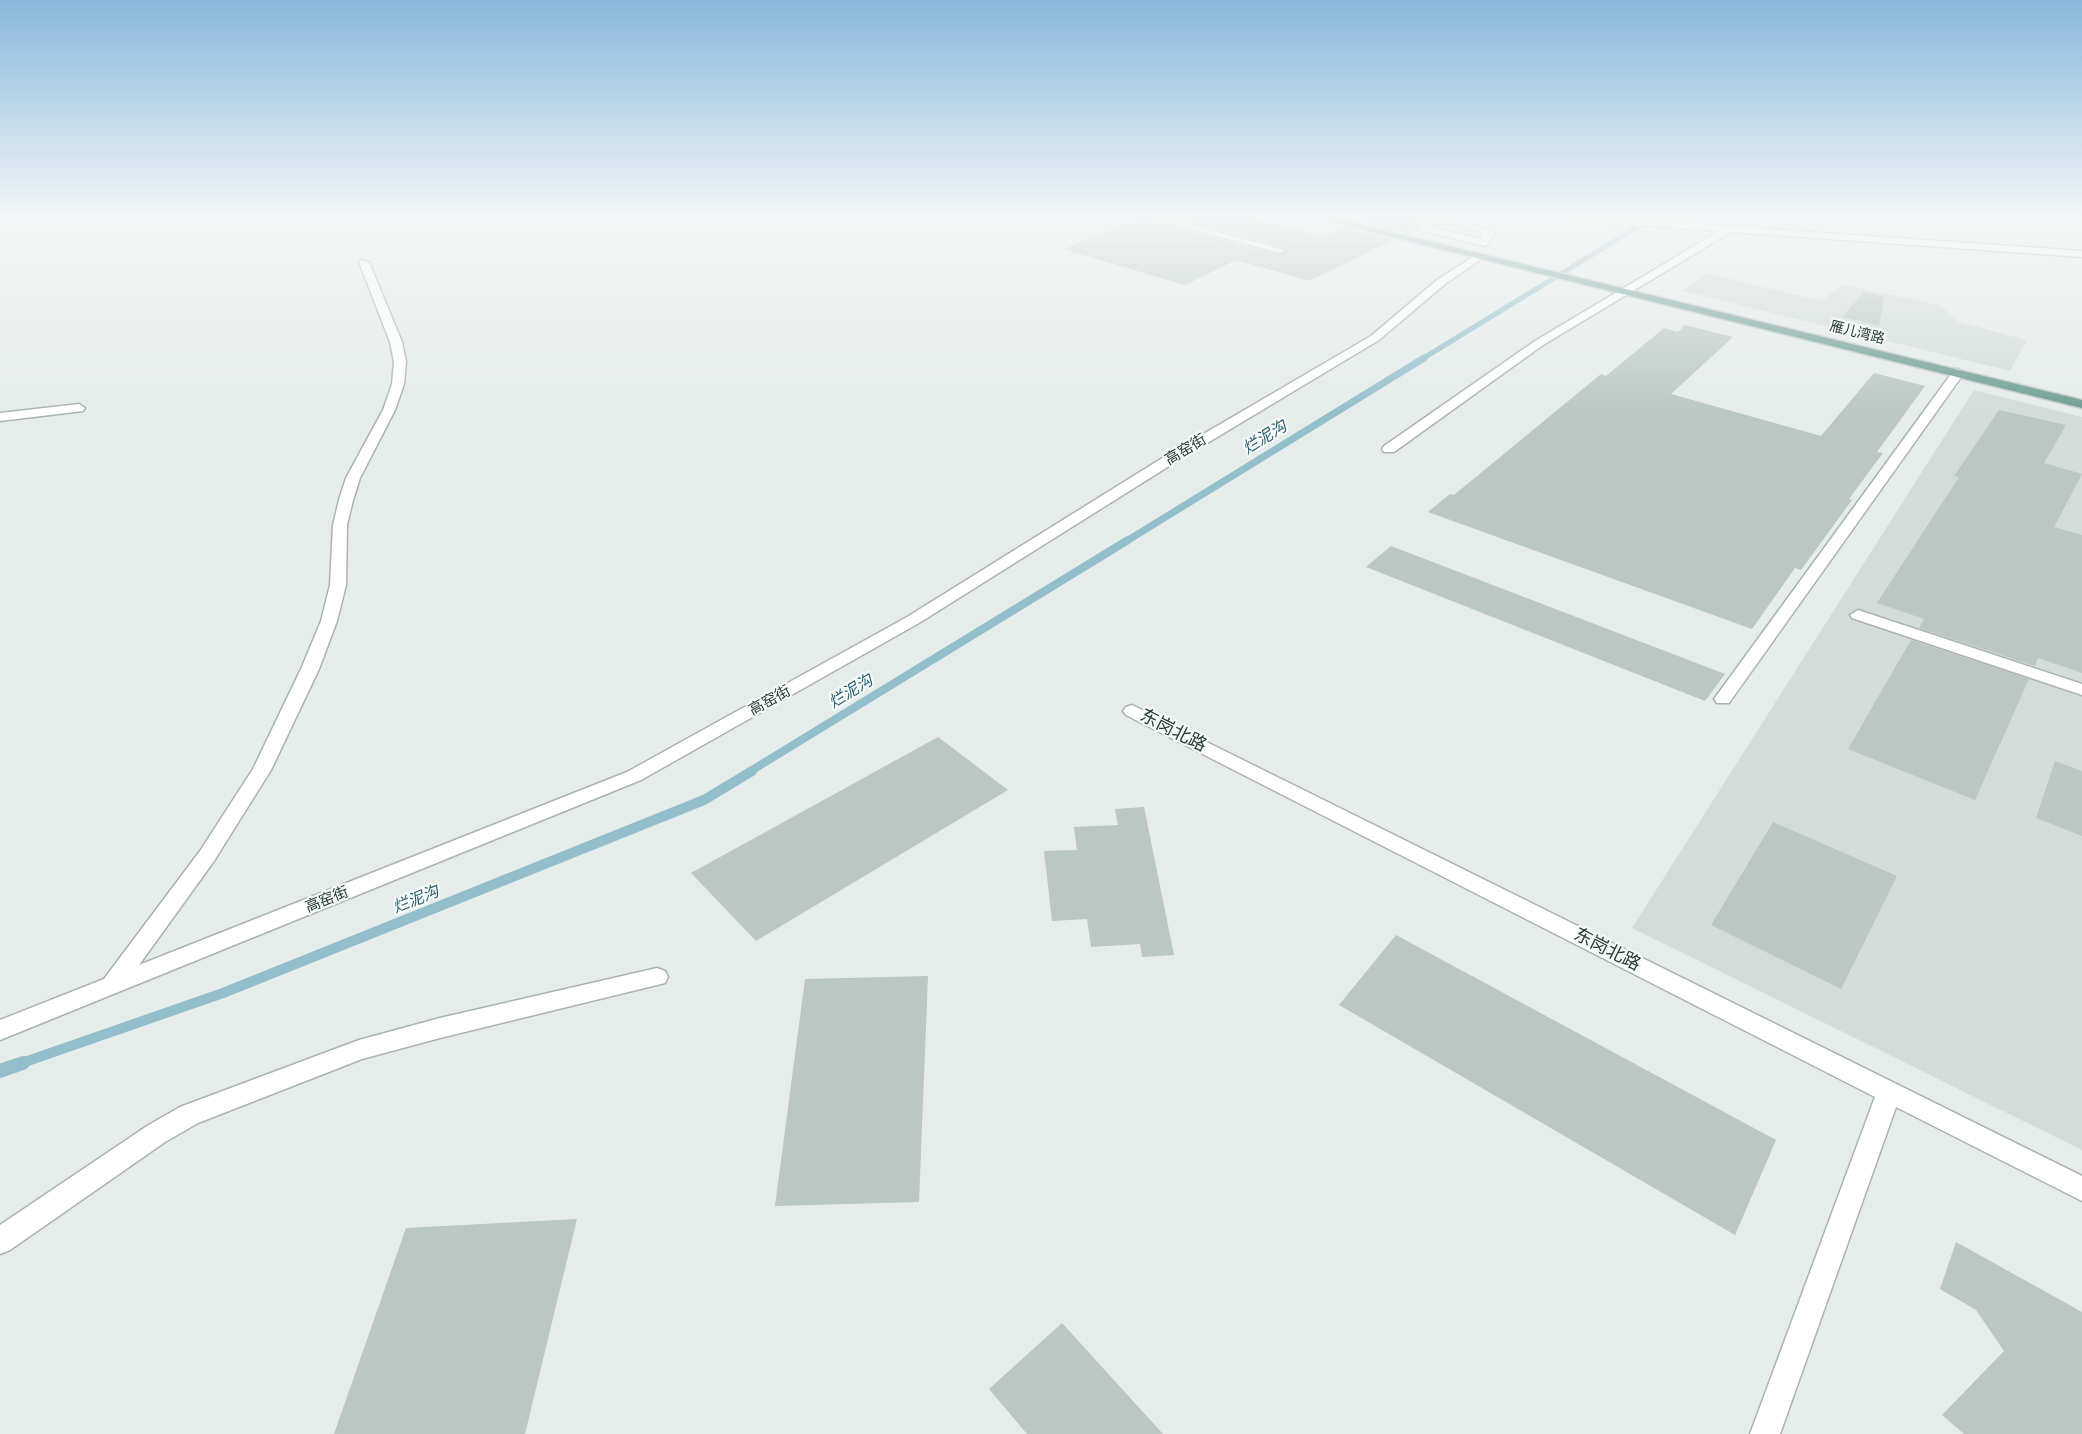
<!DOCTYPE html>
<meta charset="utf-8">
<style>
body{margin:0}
canvas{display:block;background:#e5ecea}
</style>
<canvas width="2082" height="1434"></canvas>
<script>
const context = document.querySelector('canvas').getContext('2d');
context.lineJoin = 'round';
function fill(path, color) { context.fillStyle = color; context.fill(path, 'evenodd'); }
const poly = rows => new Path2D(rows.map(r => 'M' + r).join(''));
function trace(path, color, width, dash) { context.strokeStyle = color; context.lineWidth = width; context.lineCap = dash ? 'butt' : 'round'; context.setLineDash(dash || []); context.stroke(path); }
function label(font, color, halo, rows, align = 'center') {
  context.font = font + ' Helvetica,"Noto Sans SC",sans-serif'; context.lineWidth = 4.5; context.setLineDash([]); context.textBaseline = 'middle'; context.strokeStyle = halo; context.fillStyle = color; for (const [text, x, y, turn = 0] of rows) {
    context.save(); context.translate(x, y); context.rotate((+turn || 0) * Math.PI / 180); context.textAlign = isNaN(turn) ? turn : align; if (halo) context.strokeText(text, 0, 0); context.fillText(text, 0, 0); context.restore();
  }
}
fill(poly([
 [1705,273,1821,301,1844,285,1939,305,1959,322,2027,340,2010,371,1683,291],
 [1974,390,2082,417,2082,1150,1632,928]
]), '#d3dcd9');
trace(poly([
 [1422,359,1657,215]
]), '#93becb', 5);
trace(poly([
 [1125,542,1424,358]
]), '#93becb', 7);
trace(poly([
 [749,772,1128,540]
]), '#93becb', 8);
trace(poly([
 [19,1064,223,993,704,800,752,771]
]), '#93becb', 10);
trace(poly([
 [0,1071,23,1063]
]), '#93becb', 14);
fill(poly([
 [1163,215,1241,215,1324,236,1342,227,1394,240,1309,281,1236,260,1185,285,1063,249,1140,218,1279,255,1287,251,1286,248],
 [1366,215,1431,215,1418,224,1417,229,1407,233,1354,221],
 [1864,292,1884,297,1879,326,1842,317],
 [1685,325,1733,337,1671,394,1821,436,1874,373,1925,386,1877,452,1883,453,1849,499,1852,500,1801,570,1795,568,1752,629,1428,512,1450,494,1454,495,1601,374,1606,376,1664,328,1678,332],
 [1999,410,2066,425,2044,463,2082,474,2054,527,2082,535,2082,673,2038,658,2035,666,1919,628,1924,619,1877,603,1959,477,1954,476],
 [1391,546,1725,674,1705,701,1366,567],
 [1911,640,2029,679,1975,800,1848,749],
 [938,737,1008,790,756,941,691,873],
 [2055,761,2082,771,2082,836,2036,818],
 [1144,807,1174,955,1142,957,1140,944,1091,947,1087,919,1052,921,1044,851,1077,850,1074,827,1118,825,1115,809],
 [1773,822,1897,876,1841,989,1711,925],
 [1396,935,1776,1140,1735,1235,1339,1005],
 [928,976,919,1202,775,1206,805,979],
 [577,1219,525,1434,334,1434,406,1228],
 [1956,1242,2082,1312,2082,1434,1964,1434,1942,1415,2004,1351,1976,1310,1940,1289],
 [1062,1323,1163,1434,1027,1434,989,1389]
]), '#bac7c3');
const minor = poly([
 [1138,215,1154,215,1285,250,1280,253,1138,215],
 [1435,215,1446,215,1430,227,1481,239,1484,233,1443,221,1449,215,1460,215,1455,220,1495,232,1487,245,1484,246,1419,230,1419,226,1435,215],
 [1523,215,1569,215,2082,251,2082,257,1731,232,1543,345,1394,452,1384,452,1382,449,1384,446,1535,341,1719,231,1528,218,1523,215],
 [1479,253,1483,254,1483,258,1445,284,1379,340,1174,463,919,623,641,780,0,1040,0,1020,104,979,200,851,253,769,301,669,321,621,330,585,333,525,339,500,346,478,383,410,392,384,394,362,390,342,359,262,360,260,369,262,402,342,406,362,404,384,395,410,360,478,353,500,347,525,346,585,337,621,319,669,271,770,214,861,139,965,627,772,907,617,1164,457,1371,336,1437,280,1479,253],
 [1958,369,1964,373,1729,703,1717,703,1714,699,1717,695,1954,370,1958,369],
 [79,404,85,408,83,411,0,421,0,413,79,404],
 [1858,610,2082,684,2082,695,1852,618,1850,615,1858,610],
 [1132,705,2082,1176,2082,1201,1896,1107,1780,1434,1750,1434,1875,1097,1126,715,1123,711,1126,707,1132,705],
 [657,968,665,971,668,977,665,983,440,1038,362,1059,198,1123,165,1142,10,1250,0,1254,0,1225,147,1126,180,1107,359,1040,440,1018,657,968]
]);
const major = poly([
 [1304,215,1321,215,2082,400,2082,408,1304,215]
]);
trace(minor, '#a8b4b1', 3);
trace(major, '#c2c8c7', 3);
trace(poly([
 [2025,215,2082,219]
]), '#89aca4', 2, [1.5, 2]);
fill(minor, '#fff');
fill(major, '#6e9d95');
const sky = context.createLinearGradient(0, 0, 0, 416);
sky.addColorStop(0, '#86b8dc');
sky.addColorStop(0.52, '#f3f6f6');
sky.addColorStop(1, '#f3f6f600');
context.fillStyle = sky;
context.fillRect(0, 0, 2082, 416);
label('14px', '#263c38', '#f5f9f7', [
 ["雁儿湾路",1857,333,14]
]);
label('15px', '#263c38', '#f5f9f7', [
 ["高窑街",1186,450,-31],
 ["高窑街",770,701,-29],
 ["高窑街",327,900,-22]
]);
label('italic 16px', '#265f72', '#f5f9f7', [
 ["烂泥沟",1265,438,-32],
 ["烂泥沟",851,692,-32],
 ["烂泥沟",416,900,-22]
]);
label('18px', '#263c38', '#f5f9f7', [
 ["东岗北路",1173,731,27],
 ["东岗北路",1607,950,27]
]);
</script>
